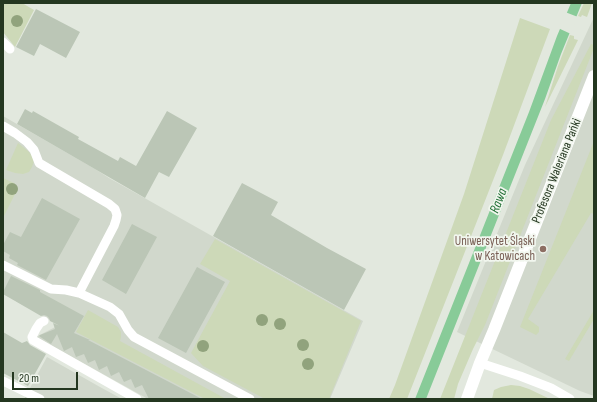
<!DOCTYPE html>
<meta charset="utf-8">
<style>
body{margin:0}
#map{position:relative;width:597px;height:402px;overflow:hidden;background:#e2e8de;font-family:"Sofia Sans Condensed",sans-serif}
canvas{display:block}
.frame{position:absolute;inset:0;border:4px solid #243720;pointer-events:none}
.scale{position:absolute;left:12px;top:372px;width:66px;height:18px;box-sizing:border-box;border:2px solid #243720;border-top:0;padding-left:5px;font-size:12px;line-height:14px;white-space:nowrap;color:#243720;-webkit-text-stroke:3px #f1f6ee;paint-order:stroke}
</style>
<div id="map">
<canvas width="597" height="402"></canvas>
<div class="frame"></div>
<div class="scale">20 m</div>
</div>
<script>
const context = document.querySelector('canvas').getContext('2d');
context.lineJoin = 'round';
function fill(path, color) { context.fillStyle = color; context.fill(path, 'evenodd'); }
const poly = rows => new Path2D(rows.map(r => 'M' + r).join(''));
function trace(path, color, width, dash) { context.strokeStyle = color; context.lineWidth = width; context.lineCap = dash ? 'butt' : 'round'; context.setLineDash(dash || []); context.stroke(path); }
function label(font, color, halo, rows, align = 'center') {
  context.font = font + ' "Sofia Sans Condensed",sans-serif'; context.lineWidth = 3.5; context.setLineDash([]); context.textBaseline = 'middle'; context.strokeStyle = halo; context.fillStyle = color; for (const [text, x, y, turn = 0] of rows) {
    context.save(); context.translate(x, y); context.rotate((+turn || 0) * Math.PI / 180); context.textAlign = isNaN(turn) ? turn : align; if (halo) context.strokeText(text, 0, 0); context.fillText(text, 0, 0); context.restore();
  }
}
fill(poly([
 [594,17,594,396,580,391,457,332,525,165],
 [3,116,95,169,109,178,363,321,330,399,148,399,36,337,59,325,3,294],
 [47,357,100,387,122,399,24,399]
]), '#d1d8cc');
fill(poly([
 [4,3,22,3,34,10,15,47,3,32],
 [584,3,592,3,587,17,582,15,581,17,578,16],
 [520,18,550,29,503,155,407,399,389,399,395,385,464,194],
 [570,35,574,36,574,39,578,40,545,107,558,66],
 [591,44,594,45,594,48,485,325,473,349,458,384,454,399,440,399,551,120],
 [594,141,594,214,591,213,528,319,539,327,539,332,536,335,520,327],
 [18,143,28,151,32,156,34,161,32,167,29,172,23,174,15,173,6,170],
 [3,178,14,183,16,186,16,192,3,218],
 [215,239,361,321,329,399,265,399,203,366,191,353,230,281,200,264],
 [88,310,118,327,121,332,121,337,120,341,226,399,205,399,76,332],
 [594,310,594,319,569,361,565,359],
 [511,385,520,386,529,389,550,399,492,399,494,390,501,387]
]), '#cdd9b8');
fill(poly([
 [571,3,582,3,561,54,545,99,426,399,415,399,529,112,557,36]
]), '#88cb98');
fill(poly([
 [565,12,578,17,571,34,558,28]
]), '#e2e8de');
fill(poly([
 [36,9,80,32,66,58,40,44,34,56,16,47],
 [25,109,32,113,33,111,79,137,78,139,118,161,120,157,136,166,167,111,197,128,169,177,159,172,145,198,17,124],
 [242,183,278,202,271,215,327,248,366,269,344,310,213,236],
 [42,198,80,219,46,280,17,265,18,263,9,258,10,255,3,251,3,245,10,232,21,237],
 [132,224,157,237,126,294,102,280],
 [197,267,225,282,186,353,158,338],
 [11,276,40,290,40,292,84,316,74,333,90,340,88,340,202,399,149,399,142,385,135,388,131,379,124,382,119,372,111,376,107,366,99,370,95,360,88,363,84,354,76,357,72,347,64,351,57,334,51,344,39,336,40,335,55,329,53,323,60,326,50,321,49,318,47,316,44,315,41,316,3,294,3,292],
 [3,332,22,343,27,341,30,345,46,354,28,386,3,373]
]), '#bbc6b6');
trace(poly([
 [3,42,10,49],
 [3,126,15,133,27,142,34,150,39,163,109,204,115,209,117,215,116,220,114,226,79,293],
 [3,265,51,289,66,290,79,293,110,307,119,314,128,330,134,337,250,399],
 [44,321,40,323,36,329,32,337,33,340,137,399],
 [480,363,520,376,551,388,570,399],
 [3,381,40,399]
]), '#fff', 9);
trace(poly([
 [467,399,480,363,494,330,594,76]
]), '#fff', 12);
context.fillStyle = '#91a37d';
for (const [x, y] of [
 [17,21],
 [12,189],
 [262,320],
 [280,324],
 [303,345],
 [203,346],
 [308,364]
]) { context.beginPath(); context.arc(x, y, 6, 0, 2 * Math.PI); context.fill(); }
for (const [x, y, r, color] of [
 [543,249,4,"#8d6e63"]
]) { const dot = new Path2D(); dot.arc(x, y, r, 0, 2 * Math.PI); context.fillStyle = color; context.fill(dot); trace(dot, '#f1f6ee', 1.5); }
label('13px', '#243720', '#f1f6ee', [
 ["Profesora Waleriana Pańki",557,171,-68]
]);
label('13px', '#785e54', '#f1f6ee', [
 ["Uniwersytet Śląski",535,242],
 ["w Katowicach",535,257]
], 'right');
label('italic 14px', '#1f6e33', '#f1f6ee', [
 ["Rawa",499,201,-69]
]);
</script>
